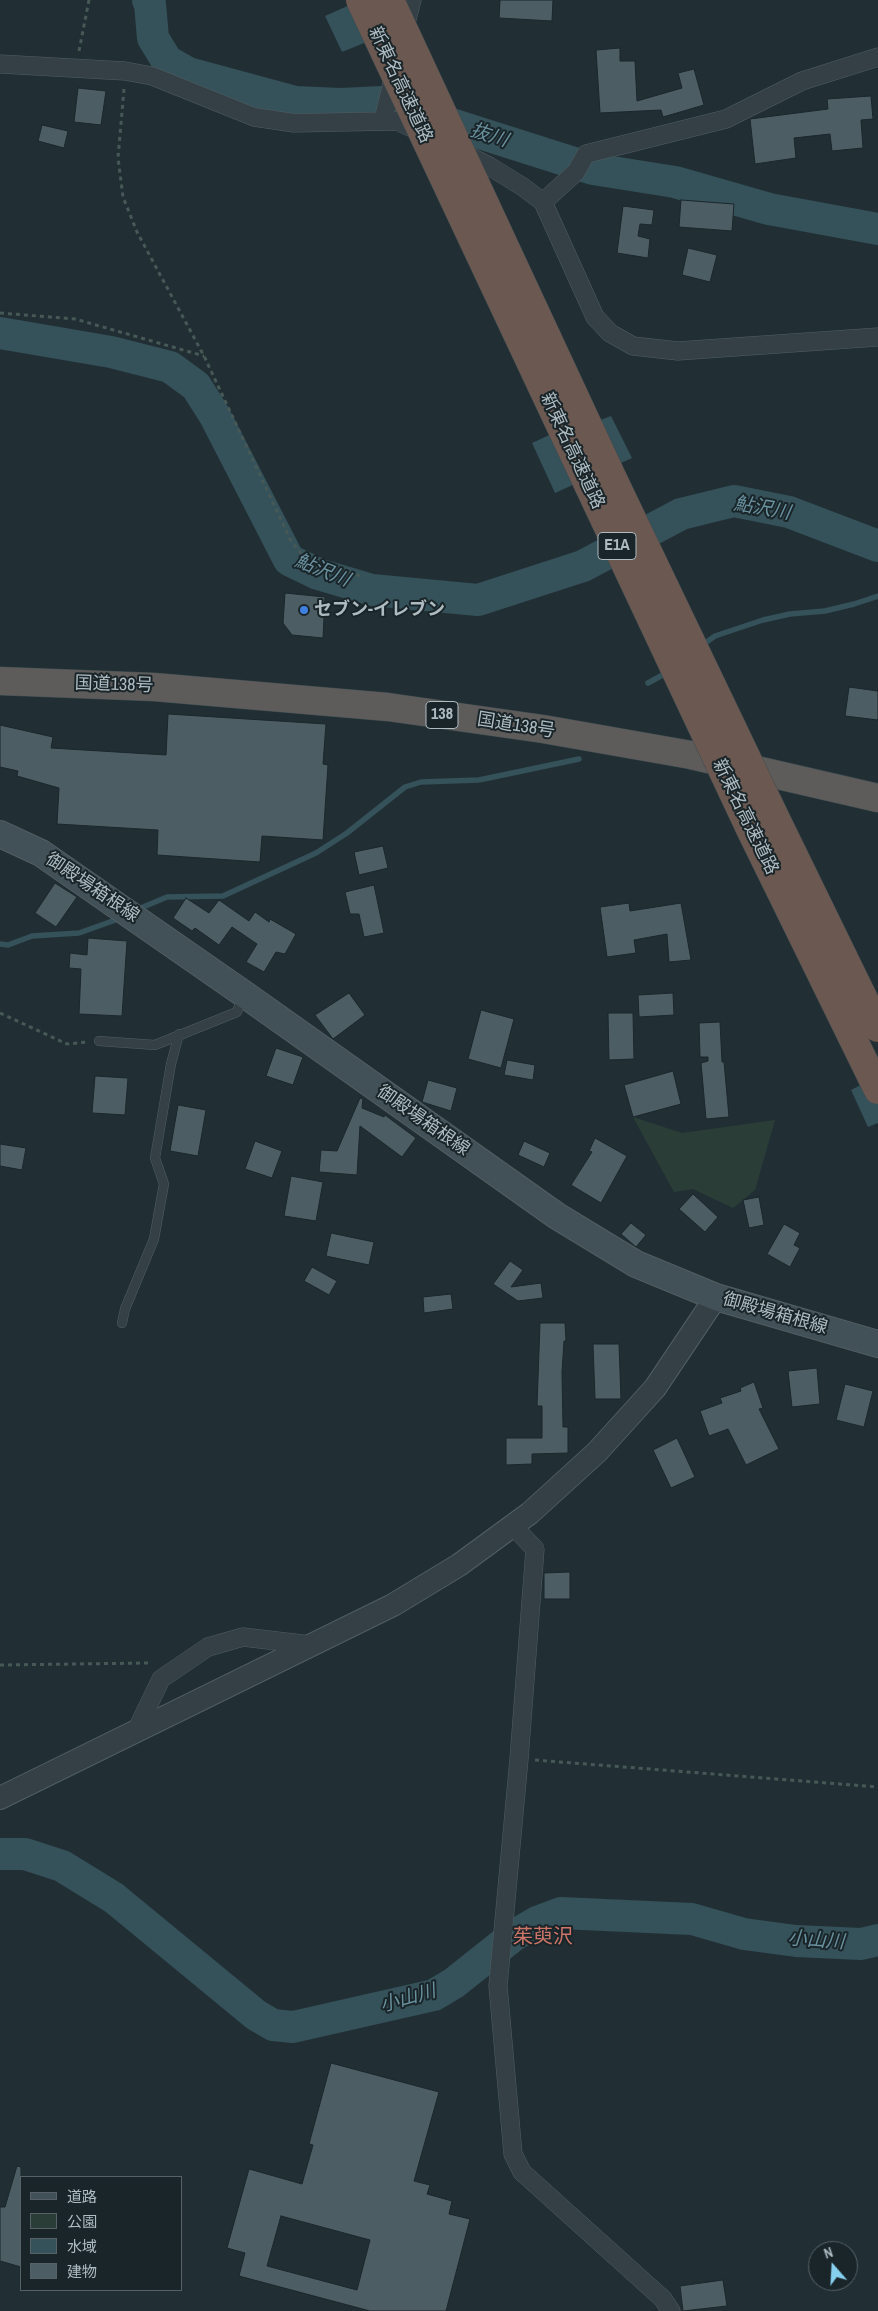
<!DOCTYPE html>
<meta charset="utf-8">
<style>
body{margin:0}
#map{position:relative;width:878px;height:2311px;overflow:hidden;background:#212f34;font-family:"Archivo Narrow","Noto Sans JP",sans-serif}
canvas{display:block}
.legend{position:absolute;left:20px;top:2176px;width:162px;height:115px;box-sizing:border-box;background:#1a2529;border:1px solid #556166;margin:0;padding:6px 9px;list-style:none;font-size:15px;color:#aebcc2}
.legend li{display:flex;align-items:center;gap:10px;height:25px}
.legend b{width:25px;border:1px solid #556166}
.north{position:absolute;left:808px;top:2241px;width:50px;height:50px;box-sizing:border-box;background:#1a2529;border:1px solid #556166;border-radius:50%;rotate:341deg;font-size:14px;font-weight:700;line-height:20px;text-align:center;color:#aebcc2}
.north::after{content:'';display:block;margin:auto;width:18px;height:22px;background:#86cfef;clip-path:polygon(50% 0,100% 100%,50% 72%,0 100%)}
</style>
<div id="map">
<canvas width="878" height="2311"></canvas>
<ul class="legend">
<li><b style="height:6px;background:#425158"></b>道路</li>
<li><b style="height:14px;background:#2a3e37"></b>公園</li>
<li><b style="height:14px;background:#35515a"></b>水域</li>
<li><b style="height:14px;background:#4c5d63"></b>建物</li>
</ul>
<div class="north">N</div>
</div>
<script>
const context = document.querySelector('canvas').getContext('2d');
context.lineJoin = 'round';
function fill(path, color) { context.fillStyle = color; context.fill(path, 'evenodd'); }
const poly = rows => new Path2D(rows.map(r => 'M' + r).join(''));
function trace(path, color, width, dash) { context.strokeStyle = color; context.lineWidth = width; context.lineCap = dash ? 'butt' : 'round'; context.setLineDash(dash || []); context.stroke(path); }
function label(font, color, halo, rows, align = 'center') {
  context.font = font + ' "Archivo Narrow","Noto Sans JP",sans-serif'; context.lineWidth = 4; context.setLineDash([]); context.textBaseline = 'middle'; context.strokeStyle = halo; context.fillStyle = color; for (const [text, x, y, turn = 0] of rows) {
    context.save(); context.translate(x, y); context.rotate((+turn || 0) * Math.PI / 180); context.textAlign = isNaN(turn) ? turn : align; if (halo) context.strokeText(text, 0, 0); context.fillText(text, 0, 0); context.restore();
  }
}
fill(poly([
 [633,1117,682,1133,775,1120,755,1190,733,1208,693,1189,674,1192]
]), '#2a3e37');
fill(poly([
 [361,0,370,3,377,0,391,32,342,52,325,16],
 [593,415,598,421,611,416,632,458,555,493,532,443],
 [878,1076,878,1123,868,1127,851,1090]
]), '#35515a');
trace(poly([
 [701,646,715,636,763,620,790,614,825,611,854,604,878,596],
 [648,683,668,672],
 [136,910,167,897,223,896,316,853,347,833,405,787,421,782,479,780,579,759],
 [0,944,8,945,32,936,79,933,121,918]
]), '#35515a', 5.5);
trace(poly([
 [148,0,150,4,153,38,167,61,188,73,295,102,341,104,382,102,593,169,675,182,769,209,878,229],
 [0,333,111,352,170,367,196,386,215,416,289,560,318,574,372,590,478,600,583,566,681,514,734,501,789,512,878,546],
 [0,1854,25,1854,62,1866,114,1898,256,2015,273,2025,293,2027,434,1995,454,1983,513,1936,537,1922,561,1913,692,1919,744,1934,796,1941,861,1944,878,1940]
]), '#35515a', 32);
const building = poly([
 [500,0,553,0,552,21,499,18,500,0],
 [620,48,620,61,635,61,637,101,682,88,678,73,694,69,704,105,663,117,661,110,600,113,596,50,620,48],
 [78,88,106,91,101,125,74,122,78,88],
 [871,96,873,119,861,120,863,148,832,151,830,134,794,138,796,158,755,164,750,119,828,109,827,99,871,96],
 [42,125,68,131,64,148,38,141,42,125],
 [681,200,734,204,732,231,679,227,681,200],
 [623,206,654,210,652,225,640,224,638,236,650,239,648,258,617,253,623,206],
 [688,248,717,255,710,282,682,275,688,248],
 [285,593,325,597,323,638,292,635,283,623,285,593],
 [849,687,878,691,878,720,845,716,849,687],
 [168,714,326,724,323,764,328,765,323,840,262,836,260,862,157,855,158,830,57,824,59,788,17,776,18,771,0,767,0,725,53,737,51,748,166,755,168,714],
 [383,846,388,868,359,875,354,852,383,846],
 [55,883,77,897,56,927,35,913,55,883],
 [374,885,384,933,364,937,359,914,350,914,345,892,374,885],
 [186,898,209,913,219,900,249,921,255,912,269,922,270,919,296,934,285,954,276,952,264,972,246,962,257,944,232,927,219,945,195,928,192,931,173,918,186,898],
 [629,903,630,911,681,903,691,960,669,962,667,934,634,940,636,953,607,957,600,907,629,903],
 [88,938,127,941,122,1016,79,1014,81,969,69,968,70,953,87,955,88,938],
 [349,993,365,1015,333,1039,315,1015,349,993],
 [673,993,674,1015,639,1017,638,995,673,993],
 [481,1010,514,1019,501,1068,468,1059,481,1010],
 [608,1013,633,1013,634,1059,609,1060,608,1013],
 [720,1022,722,1062,724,1062,729,1117,706,1119,701,1063,708,1061,708,1057,700,1057,699,1023,720,1022],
 [276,1048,303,1057,293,1085,266,1076,276,1048],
 [507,1060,535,1065,533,1080,504,1075,507,1060],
 [673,1071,681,1104,633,1117,624,1085,673,1071],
 [95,1076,128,1078,125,1115,92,1113,95,1076],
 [428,1080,457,1088,451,1111,422,1102,428,1080],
 [360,1098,363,1099,362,1108,384,1117,385,1115,416,1138,402,1157,360,1126,357,1175,319,1172,321,1150,337,1151,360,1098],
 [178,1105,206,1110,198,1156,170,1151,178,1105],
 [595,1138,627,1156,601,1203,571,1185,592,1152,589,1151,595,1138],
 [255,1141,282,1151,272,1178,245,1169,255,1141],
 [524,1141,550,1153,544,1167,518,1155,524,1141],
 [0,1144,26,1148,22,1170,0,1166,0,1144],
 [291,1176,323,1182,316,1221,284,1216,291,1176],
 [693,1194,718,1217,705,1232,679,1209,693,1194],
 [759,1197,764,1225,749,1228,743,1200,759,1197],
 [631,1223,646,1235,636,1247,621,1234,631,1223],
 [784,1224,800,1233,794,1245,800,1248,790,1267,767,1254,784,1224],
 [331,1233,374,1242,369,1265,326,1256,331,1233],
 [510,1261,523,1270,511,1287,541,1283,543,1298,518,1301,493,1284,510,1261],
 [312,1267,337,1281,329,1295,304,1281,312,1267],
 [451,1294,453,1309,424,1313,423,1297,451,1294],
 [540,1323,565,1323,566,1341,564,1341,562,1372,563,1427,568,1427,568,1453,532,1454,532,1464,506,1465,506,1438,542,1438,542,1406,537,1406,540,1323],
 [593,1344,619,1344,621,1399,595,1399,593,1344],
 [817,1368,820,1404,792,1407,788,1371,817,1368],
 [754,1382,763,1408,759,1409,779,1449,746,1465,728,1429,709,1436,700,1411,722,1403,720,1398,741,1391,740,1388,754,1382],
 [845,1384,873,1391,864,1427,836,1420,845,1384],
 [677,1438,695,1477,671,1488,653,1450,677,1438],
 [570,1572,570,1599,544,1599,544,1573,570,1572],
 [331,2063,439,2092,414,2181,430,2185,427,2194,452,2201,449,2214,470,2219,446,2311,370,2311,239,2276,245,2253,227,2248,249,2169,302,2184,313,2145,309,2144,331,2063],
 [281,2216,370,2240,357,2290,267,2266,281,2216],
 [17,2166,21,2167,21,2267,0,2261,0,2207,5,2207,17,2166],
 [723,2280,727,2306,683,2311,680,2286,723,2280]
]);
fill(building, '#4c5d63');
trace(building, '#1b272c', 1);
const service = poly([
 [99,1041,155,1045,237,1012,243,995],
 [122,1323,125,1309,154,1239,164,1184,155,1158,171,1064,179,1034]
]);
const minor = poly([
 [404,31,412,0],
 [0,64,125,71,152,76,254,117,294,123,397,121,425,134],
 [383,121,395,71],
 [459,151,489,166,523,187,543,202,595,317,610,333,633,346,678,351,878,337],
 [543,202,576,172,586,154,726,119,802,81,878,57],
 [513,1526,535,1549,519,1759,498,1986,513,2154,522,2172,663,2299,671,2311],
 [137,1729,161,1679,208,1647,243,1637,311,1645]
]);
const tertiary = poly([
 [0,1798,393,1605,459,1565,530,1513,597,1452,655,1388,716,1297]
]);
const secondary = poly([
 [0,834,41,853,244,994,557,1216,636,1264,716,1297,878,1344]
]);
const trunk = poly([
 [0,681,154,687,388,707,543,729,691,755,878,798]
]);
trace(service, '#515e63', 10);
trace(minor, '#515e63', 19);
trace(tertiary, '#515e63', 24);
trace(secondary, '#515e63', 28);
trace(trunk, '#3e4b50', 29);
trace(poly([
 [79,51,89,0],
 [124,89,118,158,123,197,137,232,204,356,290,539,306,560,361,576],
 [0,313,75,319,204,356],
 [0,1013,67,1044,87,1042],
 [0,1665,148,1663,150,1666],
 [535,1760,878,1787]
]), '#465956', 3, [4, 4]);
trace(service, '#344045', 9);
trace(minor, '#344045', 18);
trace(tertiary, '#344045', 22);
trace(secondary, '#425158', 26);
trace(trunk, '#5e5c5b', 28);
const motorwayBridge = poly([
 [360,0,751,831,878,1090],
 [390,0,614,481,776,819,878,1028]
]);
trace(motorwayBridge, '#3e4b50', 29, []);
trace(motorwayBridge, '#6b5951', 28);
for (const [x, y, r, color] of [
 [304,610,5,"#3f7fe0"]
]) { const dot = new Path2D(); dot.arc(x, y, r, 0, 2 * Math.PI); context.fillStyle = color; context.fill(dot); trace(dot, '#1a2529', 2); }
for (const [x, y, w] of [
 [617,546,38],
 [442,715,32]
]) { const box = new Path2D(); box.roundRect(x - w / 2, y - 13.5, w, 27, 4); context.fillStyle = '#1a2529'; context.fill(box); trace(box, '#aebcc2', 1); }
label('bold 16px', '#aebcc2', null, [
 ["E1A",617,546],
 ["138",442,715]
]);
label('18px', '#aebcc2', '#1a2529', [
 ["新東名高速道路",400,85,65],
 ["新東名高速道路",572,451,65],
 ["国道138号",114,685,2],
 ["国道138号",516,726,9],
 ["新東名高速道路",745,817,64],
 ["御殿場箱根線",92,888,34],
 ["御殿場箱根線",423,1121,35],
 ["御殿場箱根線",775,1314,16]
]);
label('bold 18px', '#aebcc2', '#1a2529', [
 ["セブン-イレブン",314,610]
], 'left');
label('italic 19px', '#69919f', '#1a2529', [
 ["抜川",489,136,18],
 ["鮎沢川",762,509,10],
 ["鮎沢川",322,571,22],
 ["小山川",816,1941,4],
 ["小山川",408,1999,-16]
]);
label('20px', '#cd7569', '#1a2529', [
 ["茱萸沢",543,1938]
]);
</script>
